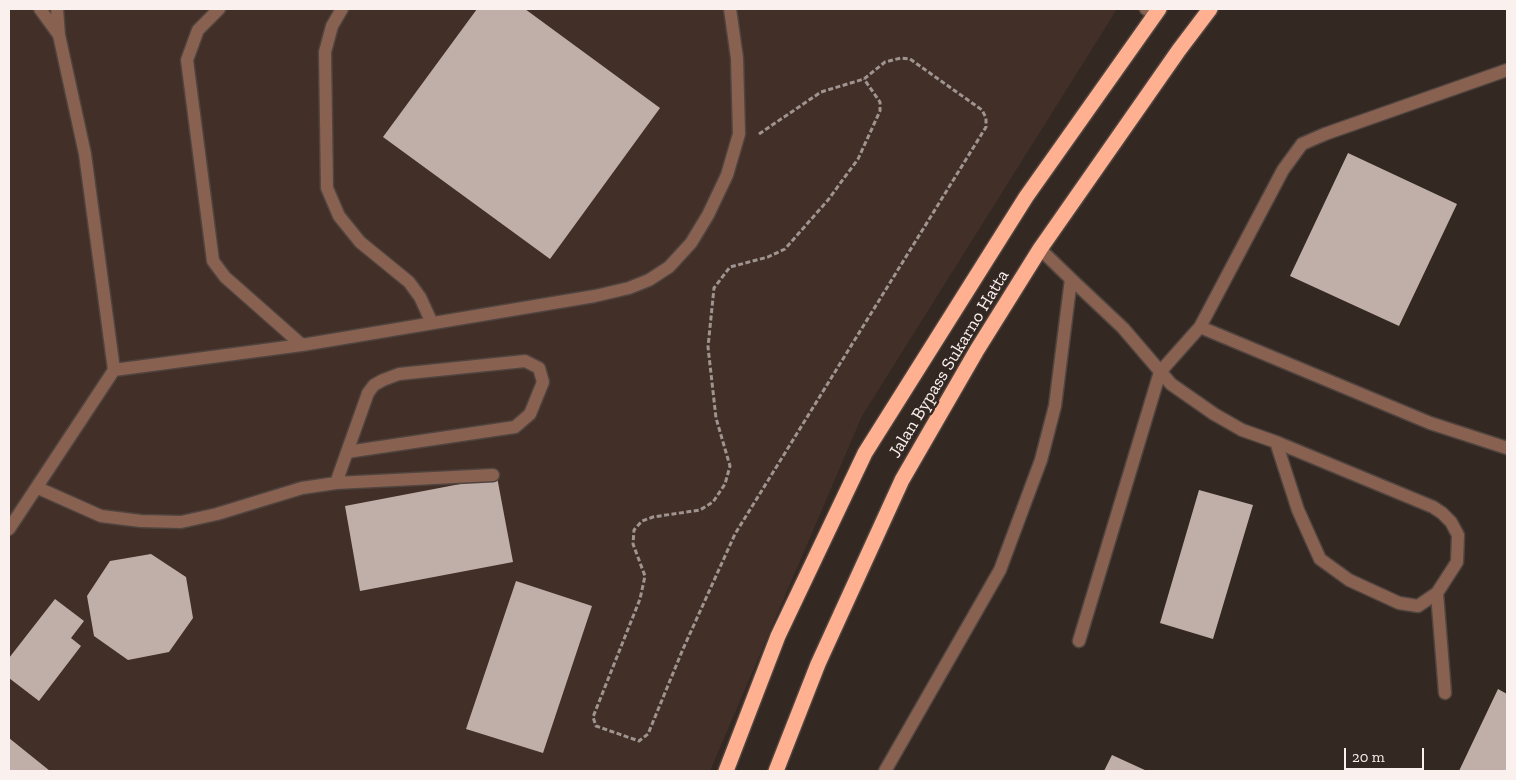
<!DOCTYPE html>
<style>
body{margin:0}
#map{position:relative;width:1516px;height:780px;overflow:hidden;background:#342823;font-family:"Zilla Slab",serif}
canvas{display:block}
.frame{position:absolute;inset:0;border:10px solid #faf1ee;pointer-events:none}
.scale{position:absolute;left:1344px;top:748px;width:80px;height:22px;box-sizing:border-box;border:2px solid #faf1ee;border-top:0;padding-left:6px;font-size:15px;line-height:18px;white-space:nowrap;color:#faf1ee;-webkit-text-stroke:4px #342823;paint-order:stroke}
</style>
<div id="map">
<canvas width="1516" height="780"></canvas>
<div class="frame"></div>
<div class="scale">20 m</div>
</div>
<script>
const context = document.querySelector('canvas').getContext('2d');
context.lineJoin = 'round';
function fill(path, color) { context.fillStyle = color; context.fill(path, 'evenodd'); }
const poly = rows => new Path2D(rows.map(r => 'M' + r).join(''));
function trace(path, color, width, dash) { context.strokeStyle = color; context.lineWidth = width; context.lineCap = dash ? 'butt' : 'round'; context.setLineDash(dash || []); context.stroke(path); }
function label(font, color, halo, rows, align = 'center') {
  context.font = font + ' "Zilla Slab",serif'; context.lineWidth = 5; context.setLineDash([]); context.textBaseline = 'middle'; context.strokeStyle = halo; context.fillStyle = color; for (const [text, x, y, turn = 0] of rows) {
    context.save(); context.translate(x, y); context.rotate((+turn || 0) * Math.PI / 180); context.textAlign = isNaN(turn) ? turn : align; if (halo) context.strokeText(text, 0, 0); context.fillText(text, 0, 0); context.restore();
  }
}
fill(poly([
 [9,9,1117,9,862,416,710,771,9,771]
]), '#422f28');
fill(poly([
 [477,9,525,9,660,108,550,259,383,137],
 [1348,153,1457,204,1399,326,1290,276],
 [497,477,513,562,360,591,345,506],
 [1199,490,1253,505,1213,639,1160,623],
 [151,554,186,577,193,618,169,652,128,660,94,636,87,596,110,561],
 [516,581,592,606,543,753,466,729],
 [55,599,84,621,71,638,81,646,39,701,9,678,9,658],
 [1498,689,1507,694,1507,771,1459,771],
 [9,738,50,771,9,771],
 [1112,755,1147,771,1104,771]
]), '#c0afa9');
const minor = poly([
 [40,9,59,35],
 [219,9,198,30,187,60,213,261,225,277,302,345],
 [342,9,332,26,325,52,327,188,339,216,360,242,409,282,420,297,432,323],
 [1146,9,1155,14],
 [1071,279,1123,328,1171,384,1214,414,1242,430,1276,442,1433,507,1442,513,1451,522,1458,535,1457,562,1437,593,1418,606,1399,603,1349,580,1320,559,1298,510,1276,442],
 [1200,327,1430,423,1507,448],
 [114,370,302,345,595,296,629,288,649,280,669,267,691,243,708,215,727,175,739,134,737,58,730,9],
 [336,483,347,452,515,427,530,414,543,382,539,368,525,361,399,374,383,380,374,385,368,393,347,452],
 [38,488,101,516,141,521,181,522,217,514,302,488,336,483,493,475],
 [9,529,114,370,85,154,59,35,57,9],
 [1437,593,1445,693],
 [1079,641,1160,372,1200,327,1283,170,1302,144,1325,134,1507,70],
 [885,771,1000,570,1041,460,1055,406,1071,279,1040,249]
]);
const highway = poly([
 [726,771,778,636,865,453,1026,197,1159,9],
 [776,771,818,664,902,480,977,350,1040,249,1179,50,1210,9]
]);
trace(minor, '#50443f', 15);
trace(highway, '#50443f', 18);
trace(poly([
 [759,134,821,92,864,79,885,62,901,58,910,59,982,110,986,118,986,127,735,534,683,649,648,734,639,741,596,726,593,717,640,599,645,576,633,544,634,530,642,521,653,517,700,510,713,502,725,484,730,466,716,418,708,347,714,288,730,267,768,257,785,249,828,200,858,159,880,111,880,102,864,79]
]), '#9f9490', 3, [5, 2.5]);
trace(minor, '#886151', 12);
trace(highway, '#feb091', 15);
label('18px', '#faf1ee', '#342823', [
 ["Jalan Bypass Sukarno Hatta",949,364,-59]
]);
</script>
